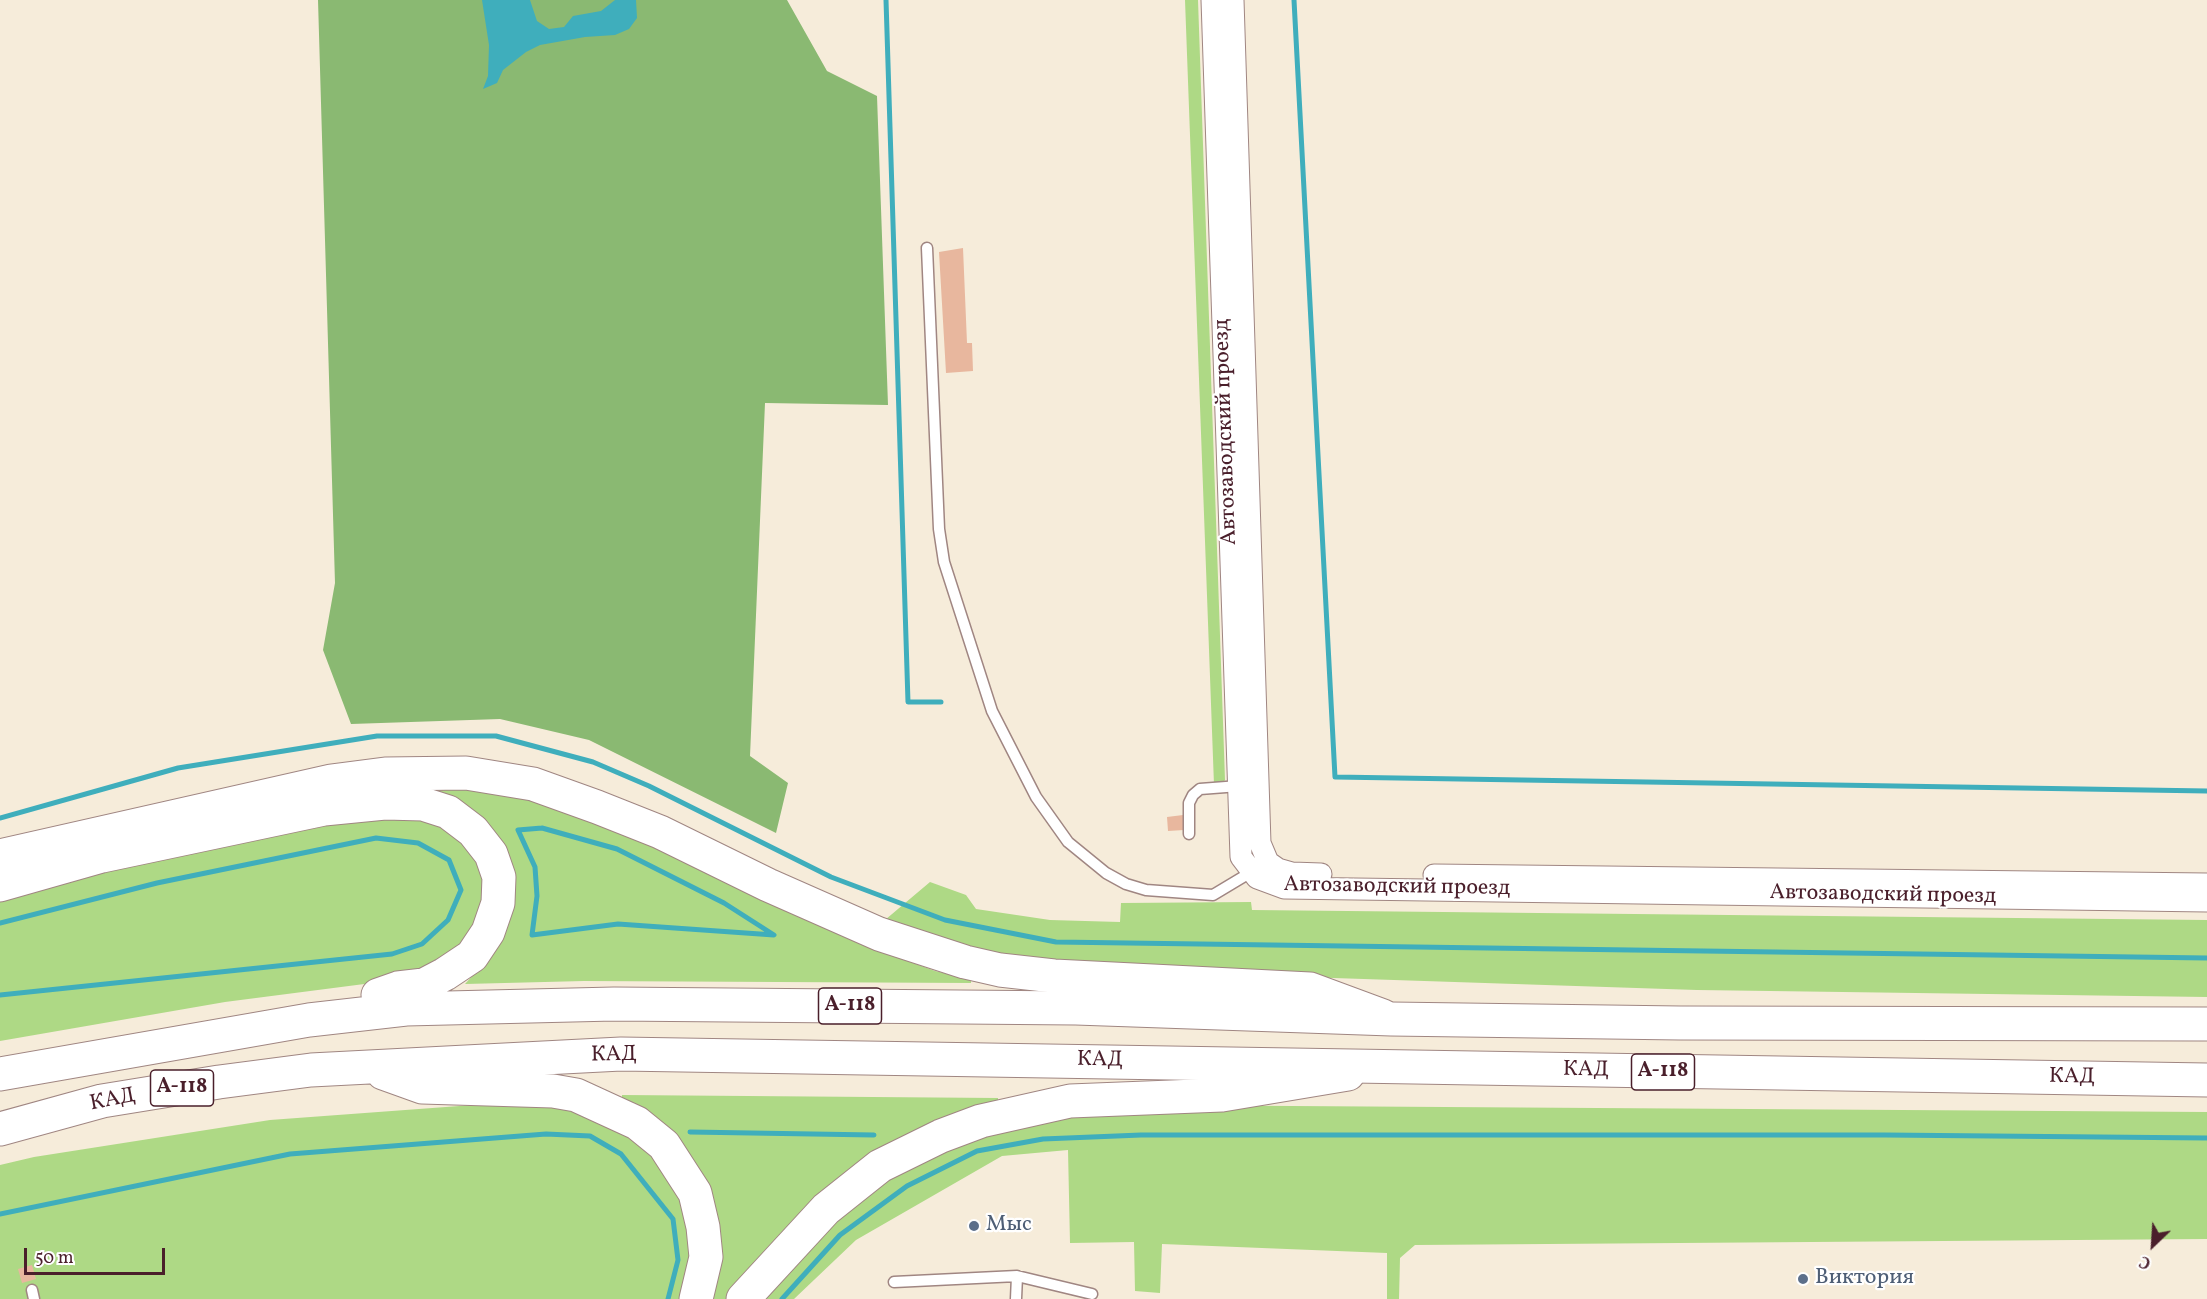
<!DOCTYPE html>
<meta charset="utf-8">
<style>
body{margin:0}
#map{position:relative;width:2207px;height:1299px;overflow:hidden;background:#f6ecda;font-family:Vollkorn,serif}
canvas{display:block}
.north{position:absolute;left:2123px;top:1215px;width:60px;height:60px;-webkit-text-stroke:4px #fff;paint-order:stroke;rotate:205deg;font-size:16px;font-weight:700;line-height:24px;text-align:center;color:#4a1f2b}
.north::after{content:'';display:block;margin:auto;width:21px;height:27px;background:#4a1f2b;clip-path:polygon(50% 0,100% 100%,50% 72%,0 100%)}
.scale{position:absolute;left:24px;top:1248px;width:141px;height:27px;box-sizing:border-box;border:3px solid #4a1f2b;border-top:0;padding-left:8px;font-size:18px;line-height:21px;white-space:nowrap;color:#4a1f2b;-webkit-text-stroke:4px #fff;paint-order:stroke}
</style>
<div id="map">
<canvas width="2207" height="1299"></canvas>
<div class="north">С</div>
<div class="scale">50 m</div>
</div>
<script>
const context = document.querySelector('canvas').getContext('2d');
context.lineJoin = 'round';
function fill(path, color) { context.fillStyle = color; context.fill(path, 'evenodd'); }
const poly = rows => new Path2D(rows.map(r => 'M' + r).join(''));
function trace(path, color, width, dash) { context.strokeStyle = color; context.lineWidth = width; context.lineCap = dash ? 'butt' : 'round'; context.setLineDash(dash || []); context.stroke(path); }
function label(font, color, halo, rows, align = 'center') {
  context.font = font + ' Vollkorn,serif'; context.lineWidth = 4.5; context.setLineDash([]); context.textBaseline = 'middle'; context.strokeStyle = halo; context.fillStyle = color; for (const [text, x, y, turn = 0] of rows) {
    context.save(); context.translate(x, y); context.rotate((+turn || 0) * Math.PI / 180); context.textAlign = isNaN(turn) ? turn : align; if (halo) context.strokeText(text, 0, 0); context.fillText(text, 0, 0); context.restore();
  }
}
fill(poly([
 [1185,0,1198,0,1225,780,1222,784,1214,785],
 [432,787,460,787,538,800,657,847,844,937,935,971,971,979,971,983,584,981,465,984,484,963,510,872,493,829,476,814,419,794],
 [397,814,442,823,474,855,483,876,485,909,470,942,403,979,225,1002,0,1041,0,895,339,819],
 [930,882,966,895,976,909,1050,920,1120,922,1121,903,1251,902,1252,910,2207,920,2207,997,1697,990,1091,970,987,958,879,925],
 [622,1095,998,1098,998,1104,912,1135,729,1299,710,1299,719,1254,622,1101],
 [500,1103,551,1103,620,1123,662,1163,685,1209,692,1257,680,1299,0,1299,0,1165,34,1157,270,1120],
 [1139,1105,2207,1112,2207,1239,1415,1245,1400,1258,1399,1299,1387,1299,1387,1253,1162,1244,1160,1293,1135,1291,1134,1242,1070,1243,1068,1150,1002,1156,856,1240,794,1299,762,1299,790,1262,880,1181,1004,1125]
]), '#aed985');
fill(poly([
 [318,0,787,0,827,71,877,96,888,405,765,403,750,756,788,783,776,833,589,740,500,719,351,724,323,650,335,583]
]), '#8ab972');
fill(poly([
 [482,0,530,0,537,21,549,29,564,27,573,16,601,11,615,0,636,0,637,18,629,29,615,35,585,37,540,45,526,52,503,70,497,83,483,89,488,76,489,45]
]), '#3faebc');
trace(poly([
 [886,0,908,702,941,702],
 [1294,0,1335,777,2207,791],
 [0,818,178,768,377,736,496,736,593,762,649,786,831,877,945,920,1056,942,2207,958],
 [542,828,617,849,724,903,774,935,618,924,532,935,537,896,535,867,518,830,542,828],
 [0,923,157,883,376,838,418,843,449,860,461,890,448,920,422,944,392,954,0,995],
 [690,1132,874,1135],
 [0,1214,290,1154,546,1134,590,1136,621,1154,673,1219,678,1260,668,1299],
 [782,1299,840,1235,907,1186,977,1151,1043,1139,1141,1135,1885,1135,2207,1138]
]), '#3faebc', 5);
fill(poly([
 [963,248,967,343,972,343,973,371,946,373,939,252],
 [1183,815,1184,830,1168,831,1167,817],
 [32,1265,36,1279,22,1283,18,1269]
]), '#e8b79e');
const lane = poly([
 [927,248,939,529,944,562,992,711,1036,797,1068,842,1106,873,1126,884,1146,890,1213,895,1253,871],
 [1189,834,1189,803,1193,795,1200,789,1239,786],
 [894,1282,1017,1276,1092,1294],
 [32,1290,34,1299],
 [1016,1299,1017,1276]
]);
const street = poly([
 [1212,0,1241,857,1257,878,1284,888,2207,901],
 [1233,0,1260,843,1268,862,1278,869,1292,873,1321,874],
 [1434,875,2207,884]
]);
const primary = poly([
 [0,856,331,781,385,774,466,773,533,784,597,807,660,832,768,885,879,934,965,962,1000,970,1054,976,1310,989,1383,1016],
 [743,1299,826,1209,880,1166,941,1136,981,1121,1070,1101,1222,1095,1348,1074]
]);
const highway = poly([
 [0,885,102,856,324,809,385,803,423,804,448,812,473,831,491,854,499,877,498,903,488,932,472,956,445,974,424,985,398,988,378,995],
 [383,1073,422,1087,553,1091,576,1095,637,1123,664,1145,695,1193,703,1227,706,1257,696,1299],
 [0,1074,309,1020,406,1009,614,1004,1076,1008,1391,1019,1680,1023,2207,1024],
 [0,1129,102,1101,219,1082,311,1070,621,1054,2207,1080]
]);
trace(lane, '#a08682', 13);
trace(street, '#a08682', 23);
trace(primary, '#a08682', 35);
trace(highway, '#a08682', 35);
trace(lane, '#fff', 10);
trace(street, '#fff', 21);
trace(primary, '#fff', 33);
trace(highway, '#fff', 33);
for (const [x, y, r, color] of [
 [974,1226,6,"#5c6f8a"],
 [1803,1279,6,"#5c6f8a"]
]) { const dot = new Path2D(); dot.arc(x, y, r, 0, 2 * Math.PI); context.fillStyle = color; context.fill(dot); trace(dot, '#fff', 2); }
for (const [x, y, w] of [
 [850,1006,63],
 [1663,1072,63],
 [182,1088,63]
]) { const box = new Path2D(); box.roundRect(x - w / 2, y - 18, w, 36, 4.5); context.fillStyle = '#fff'; context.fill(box); trace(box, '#4a1f2b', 1.5); }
label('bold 21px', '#4a1f2b', null, [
 ["А-118",850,1006],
 ["А-118",1663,1072],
 ["А-118",182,1088]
]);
label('22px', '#4a1f2b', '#fff', [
 ["Автозаводский проезд",1227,432,-92],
 ["Автозаводский проезд",1397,888,1],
 ["Автозаводский проезд",1883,896,1],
 ["КАД",614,1056,-1],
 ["КАД",1100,1061,1],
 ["КАД",1586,1071,1],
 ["КАД",2072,1078,1],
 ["КАД",113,1101,-11]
]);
label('22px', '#4e5e75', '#fff', [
 ["Мыс",986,1226],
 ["Виктория",1815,1279]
], 'left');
</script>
